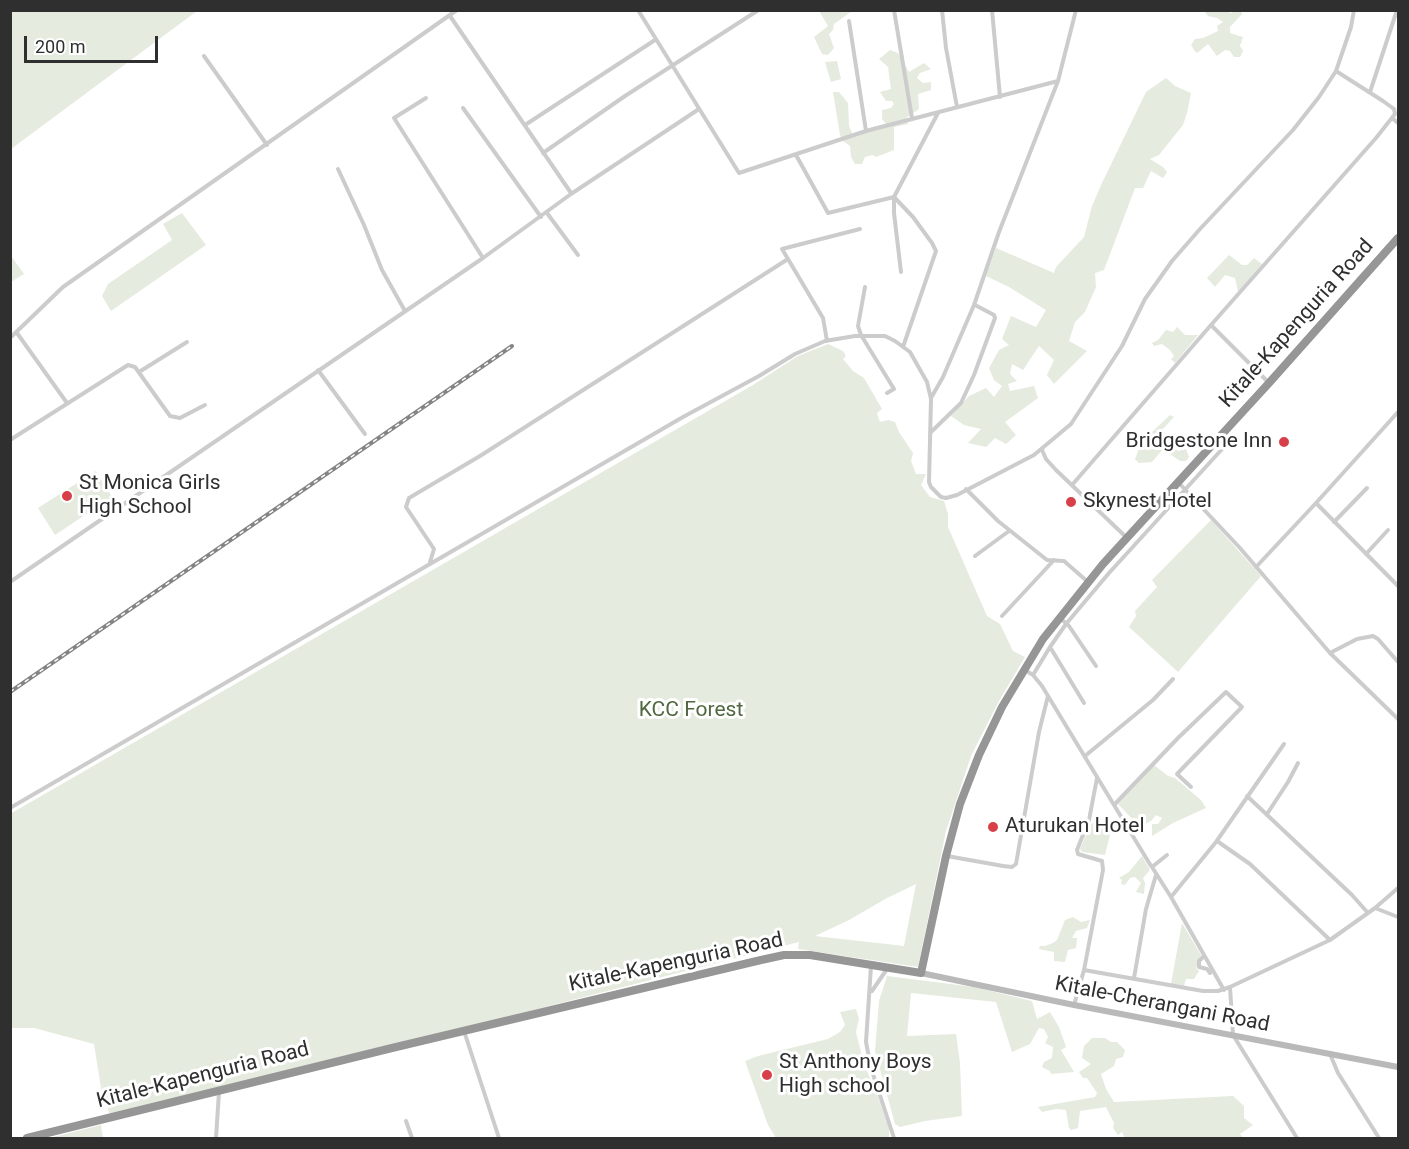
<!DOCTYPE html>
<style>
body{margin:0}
#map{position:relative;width:1409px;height:1149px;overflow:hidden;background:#fff;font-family:Roboto,sans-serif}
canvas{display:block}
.frame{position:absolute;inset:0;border:12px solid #2f2f2f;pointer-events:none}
.scale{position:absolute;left:24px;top:36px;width:134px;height:27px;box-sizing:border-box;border:3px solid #2f2f2f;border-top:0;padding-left:8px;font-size:18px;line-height:21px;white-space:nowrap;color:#2f2f2f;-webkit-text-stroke:4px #fff;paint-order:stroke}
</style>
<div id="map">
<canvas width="1409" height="1149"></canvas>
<div class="frame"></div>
<div class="scale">200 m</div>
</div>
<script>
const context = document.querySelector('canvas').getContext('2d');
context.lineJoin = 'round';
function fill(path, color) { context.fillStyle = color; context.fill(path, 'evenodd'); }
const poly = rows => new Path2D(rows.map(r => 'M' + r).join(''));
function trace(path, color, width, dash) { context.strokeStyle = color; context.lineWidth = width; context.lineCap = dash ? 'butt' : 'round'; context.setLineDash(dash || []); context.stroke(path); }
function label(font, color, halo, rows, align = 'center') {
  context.font = font + ' Roboto,sans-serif'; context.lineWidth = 6; context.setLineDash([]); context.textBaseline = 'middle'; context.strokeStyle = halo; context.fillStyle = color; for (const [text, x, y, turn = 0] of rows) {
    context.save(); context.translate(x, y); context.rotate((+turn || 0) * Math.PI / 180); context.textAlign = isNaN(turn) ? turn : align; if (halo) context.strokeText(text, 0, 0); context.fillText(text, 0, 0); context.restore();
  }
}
fill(poly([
 [11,10,197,10,197,11,11,149],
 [819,11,852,11,834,24,833,30,829,34,834,48,828,55,822,54,814,37,828,26],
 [1204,11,1225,11,1232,13,1233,11,1241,11,1242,14,1230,27,1230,33,1243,37,1240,46,1243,51,1240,57,1234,57,1230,51,1225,50,1217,56,1208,44,1197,53,1194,50,1191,45,1195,39,1203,38,1218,31,1217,26,1223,22,1217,18,1208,16],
 [890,50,898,53,909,72,924,63,931,69,920,73,917,78,923,83,931,82,931,90,918,94,919,109,906,118,908,124,894,127,894,150,876,157,873,155,865,157,862,164,855,164,851,157,850,146,843,141,840,135,833,92,839,92,848,103,849,126,854,137,872,127,886,124,882,119,882,110,891,108,894,104,892,101,886,101,880,92,891,89,888,67,879,59],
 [837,61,841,79,831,82,825,62],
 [1166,78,1175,86,1191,93,1187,113,1183,125,1159,155,1150,159,1163,167,1167,172,1163,178,1151,171,1143,188,1135,188,1104,270,1095,273,1096,287,1085,312,1075,322,1069,341,1087,351,1054,384,1047,375,1054,360,1039,346,1023,370,1012,364,1010,374,1017,381,1008,384,1010,391,1034,386,1038,398,1005,422,1016,435,1006,444,995,438,986,447,968,443,981,429,964,425,951,416,969,396,986,388,994,397,1002,386,994,380,989,368,999,350,1009,345,1002,339,1011,316,1036,327,1046,310,1009,287,986,276,996,248,1054,273,1056,267,1084,237,1092,206,1102,183,1146,92],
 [182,213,206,245,111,311,102,296,108,284,172,240,163,224],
 [1229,255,1242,265,1247,265,1254,258,1262,264,1238,292,1235,278,1225,275,1215,287,1207,278],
 [11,256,24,274,11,282,10,282],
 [1177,327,1185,335,1198,335,1175,363,1171,359,1174,356,1170,350,1162,344,1154,346,1152,343,1158,340,1166,330,1173,332],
 [828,344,843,351,846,356,843,359,853,371,864,378,882,409,877,413,880,422,888,420,895,422,899,432,913,453,911,461,916,474,926,474,921,485,930,497,944,501,948,514,948,527,987,616,1000,624,1013,651,1025,657,999,701,971,756,946,831,918,967,798,949,799,942,111,1118,101,1088,94,1044,34,1028,11,1028,10,814,753,385,798,356],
 [916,884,904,946,815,936,849,920,887,898],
 [1170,415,1174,417,1162,430,1165,433,1163,437,1170,442,1173,440,1175,448,1178,451,1186,449,1189,457,1186,461,1180,461,1163,449,1152,462,1139,463,1135,459,1139,449,1146,447,1152,432],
 [96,471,112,497,55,535,38,508],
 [1211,520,1261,576,1178,672,1129,627,1136,616,1135,611,1157,587,1152,580],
 [1154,765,1168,776,1175,778,1201,800,1206,808,1173,823,1152,836,1152,824,1158,824,1162,818,1156,815,1151,821,1140,827,1118,804],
 [1095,819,1098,826,1106,826,1111,831,1105,855,1082,852,1080,849,1088,830],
 [1142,856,1150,870,1143,878,1145,883,1144,894,1136,892,1141,883,1135,877,1130,878,1125,885,1121,884,1122,880,1119,878,1129,872],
 [1073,917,1081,922,1090,920,1087,928,1076,931,1072,938,1077,938,1076,948,1068,950,1065,962,1054,961,1054,952,1039,949,1040,946,1045,946,1053,943,1057,940,1065,920],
 [1182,923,1201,955,1196,968,1199,971,1194,979,1186,979,1184,986,1171,984],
 [887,976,974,987,1032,1001,1037,1019,1050,1012,1059,1027,1066,1047,1061,1050,1074,1072,1051,1074,1050,1071,1042,1067,1044,1062,1052,1058,1053,1047,1045,1043,1048,1037,1044,1029,1039,1028,1030,1044,1012,1052,996,1002,911,993,907,1036,956,1034,960,1063,962,1116,925,1121,900,1127,895,1124,875,1051,879,1001],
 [856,1009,859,1019,856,1032,864,1064,877,1094,889,1128,889,1138,776,1138,768,1125,745,1061,758,1056,828,1039,840,1032,845,1025,840,1012],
 [1092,1038,1105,1038,1111,1042,1117,1042,1125,1050,1123,1057,1116,1059,1114,1066,1101,1074,1106,1089,1114,1102,1233,1096,1244,1106,1244,1118,1253,1125,1240,1134,1243,1138,1125,1138,1122,1132,1118,1135,1113,1128,1114,1123,1106,1107,1080,1111,1078,1128,1071,1130,1069,1128,1066,1110,1056,1109,1042,1112,1038,1107,1095,1097,1097,1093,1087,1078,1083,1078,1079,1072,1091,1064,1082,1058,1084,1046],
 [101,1125,103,1138,49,1138]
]), '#e5ebde');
trace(poly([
 [638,10,739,173,866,131,1058,81,1076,10],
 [894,10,912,118],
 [942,10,946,48,957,107],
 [992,10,1000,97],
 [450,16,571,193],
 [849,21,866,131],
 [204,56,267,145],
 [1370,92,1397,10],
 [426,98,394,118,483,258],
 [463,108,541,217],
 [1392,118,1398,123],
 [525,125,655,40],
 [543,153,625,96,757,11],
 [796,155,828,213,894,197],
 [338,169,364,225,382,270,405,311],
 [894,197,913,217,932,243,936,251,903,347],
 [547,213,578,255],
 [788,259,823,318,827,341],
 [901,272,894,213,894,197,938,113],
 [865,287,858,326,861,335,894,389,887,393],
 [17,333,67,403],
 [10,338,63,287,457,10],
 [318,370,365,434],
 [139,372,187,342],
 [1269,383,1211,325,1376,138,1395,114,1394,109,1383,101,1336,71],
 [931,398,943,377,974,305,999,232,1058,81],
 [1398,412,1316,503,1398,586],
 [930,433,961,403,974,375,995,318,994,315,975,305],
 [10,440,128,365,135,367,170,416,180,418,205,405],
 [1042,450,1046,459,1056,470,1127,538],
 [1178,482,1240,548,1330,653,1398,719],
 [1072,485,1211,325],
 [966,489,998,521,1047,560,1064,561,1088,582],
 [1334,522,1367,488],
 [1366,554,1388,530],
 [975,556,1009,531],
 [430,562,434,549,406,507,409,498,480,456,788,259,782,249,860,229],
 [1256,567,1316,503],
 [10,582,483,258,571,194,699,109],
 [1002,616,1054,560],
 [1060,618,1069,626,1096,666],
 [1050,647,1066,624,1109,573,1234,436],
 [1330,653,1357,639,1373,636,1378,639,1398,662],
 [1025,670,1033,675,1042,686,1114,805,1178,738,1226,692,1242,707,1177,774,1191,787],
 [1033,675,1050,647,1084,703],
 [1085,756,1153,700,1173,679],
 [1247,796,1352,895,1368,913],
 [1114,805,1151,866],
 [10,808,683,417,759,376,795,354,825,341,855,336,885,336,895,341,910,352,927,382,931,399,929,482,931,487,941,497,946,498,957,495,1034,455,1071,424,1122,346,1145,299,1172,261,1200,229,1293,130,1319,97,1336,71,1351,27,1354,10],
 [1267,814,1288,782,1298,763],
 [1217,841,1250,864,1330,940],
 [1167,855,1152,867,1171,897,1216,842,1284,744],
 [947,856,1003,866,1012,867,1016,864,1039,732,1048,696],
 [1171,897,1224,990],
 [1375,908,1398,917],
 [1204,956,1199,961,1199,967,1207,969,1210,973],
 [871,966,866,1042,871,1068,894,1138],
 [1084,970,1203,991,1218,991,1230,987,1330,940,1375,908,1398,888],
 [1134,978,1146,909,1156,875],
 [1230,987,1233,1035,1297,1138],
 [872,991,887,969],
 [1074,1005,1084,970,1103,870,1102,861,1078,854,1077,850,1089,820,1097,778],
 [464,1031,499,1138],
 [1330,1054,1338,1073,1379,1138],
 [406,1121,412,1138],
 [216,1138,219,1092]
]), '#ccc', 4);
trace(poly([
 [921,973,1074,1005,1398,1067]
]), '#b9b9b9', 6);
trace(poly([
 [27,1138,392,1048,761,960,784,955,810,955,921,973,946,856,960,804,979,755,1002,707,1043,639,1103,564,1269,383,1398,238]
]), '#969696', 8);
const rail = poly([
 [10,692,512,346]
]);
trace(rail, '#848484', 4);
trace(rail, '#fff', 1.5, [4.5]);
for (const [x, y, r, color] of [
 [1284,442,6,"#d84049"],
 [67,496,6,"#d84049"],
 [1071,502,6,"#d84049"],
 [993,827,6,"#d84049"],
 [767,1075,6,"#d84049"]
]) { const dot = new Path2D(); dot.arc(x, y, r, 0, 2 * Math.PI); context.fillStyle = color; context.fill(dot); trace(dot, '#fff', 2); }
label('21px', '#2f2f2f', '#fff', [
 ["Kitale-Kapenguria Road",1297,324,-48],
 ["Kitale-Kapenguria Road",676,963,-12],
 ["Kitale-Cherangani Road",1162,1005,11],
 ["Kitale-Kapenguria Road",203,1076,-14]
]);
label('21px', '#2f2f2f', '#fff', [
 ["Bridgestone Inn",1272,442,"right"],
 ["St Monica Girls",79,484],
 ["High School",79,508],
 ["Skynest Hotel",1083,502],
 ["Aturukan Hotel",1005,827],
 ["St Anthony Boys",779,1063],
 ["High school",779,1087]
], 'left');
label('21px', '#526840', '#fff', [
 ["KCC Forest",691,711]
]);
</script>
